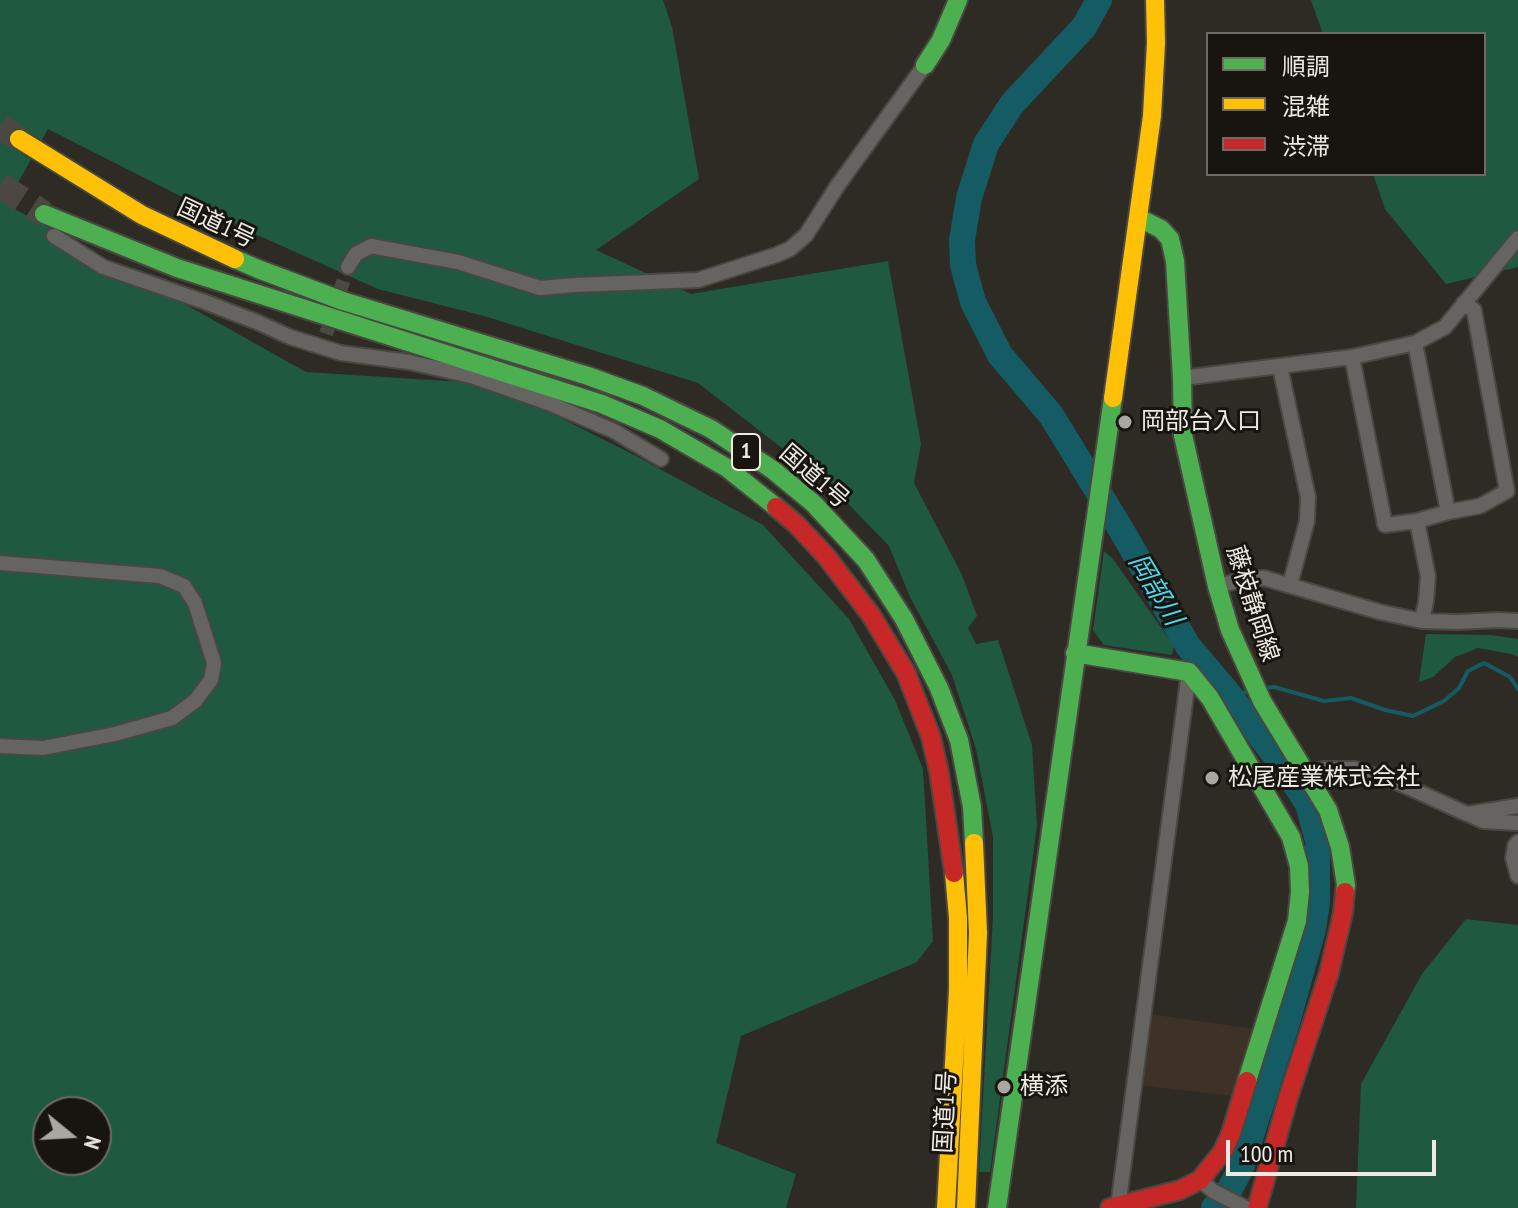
<!DOCTYPE html>
<meta charset="utf-8">
<style>
body{margin:0}
#map{position:relative;width:1518px;height:1208px;overflow:hidden;background:#2e2b25;font-family:"PT Sans Narrow","Noto Sans JP",sans-serif}
canvas{display:block}
.legend{position:absolute;left:1206px;top:32px;width:280px;height:144px;box-sizing:border-box;background:#181510;border:2px solid #6e6a64;margin:0;padding:10px 14px;list-style:none;font-size:24px;color:#eeeae2}
.legend li{display:flex;align-items:center;gap:16px;height:40px}
.legend b{width:40px;border:2px solid #6e6a64}
.north{position:absolute;left:32px;top:1096px;width:80px;height:80px;box-sizing:border-box;background:#181510;border:2px solid #6e6a64;border-radius:50%;rotate:108deg;font-size:22px;font-weight:700;line-height:32px;text-align:center;color:#eeeae2}
.north::after{content:'';display:block;margin:auto;width:28px;height:36px;background:#aba7a0;clip-path:polygon(50% 0,100% 100%,50% 72%,0 100%)}
.scale{position:absolute;left:1226px;top:1140px;width:210px;height:36px;box-sizing:border-box;border:4px solid #eeeae2;border-top:0;padding-left:10px;font-size:24px;line-height:28px;white-space:nowrap;color:#eeeae2;-webkit-text-stroke:6px #181510;paint-order:stroke}
</style>
<div id="map">
<canvas width="1518" height="1208"></canvas>
<ul class="legend">
<li><b style="height:10px;background:#4caf50"></b>順調</li>
<li><b style="height:10px;background:#ffc107"></b>混雑</li>
<li><b style="height:10px;background:#c62828"></b>渋滞</li>
</ul>
<div class="north">N</div>
<div class="scale">100 m</div>
</div>
<script>
const context = document.querySelector('canvas').getContext('2d');
context.lineJoin = 'round';
function fill(path, color) { context.fillStyle = color; context.fill(path, 'evenodd'); }
const poly = rows => new Path2D(rows.map(r => 'M' + r).join(''));
function trace(path, color, width, dash) { context.strokeStyle = color; context.lineWidth = width; context.lineCap = dash ? 'butt' : 'round'; context.setLineDash(dash || []); context.stroke(path); }
function label(font, color, halo, rows, align = 'center') {
  context.font = font + ' "PT Sans Narrow","Noto Sans JP",sans-serif'; context.lineWidth = 6; context.setLineDash([]); context.textBaseline = 'middle'; context.strokeStyle = halo; context.fillStyle = color; for (const [text, x, y, turn = 0] of rows) {
    context.save(); context.translate(x, y); context.rotate((+turn || 0) * Math.PI / 180); context.textAlign = isNaN(turn) ? turn : align; if (halo) context.strokeText(text, 0, 0); context.fillText(text, 0, 0); context.restore();
  }
}
fill(poly([
 [1149,1014,1254,1029,1232,1096,1139,1085]
]), '#3e3125');
fill(poly([
 [0,0,663,0,672,27,699,179,596,250,691,294,888,261,921,444,914,483,962,575,977,616,968,628,976,644,998,640,1032,745,1037,826,990,1172,979,1172,993,916,993,837,976,749,952,675,910,597,889,546,831,486,698,383,484,316,378,289,253,233,48,129,6,204,306,372,494,384,636,456,763,525,849,619,895,700,923,769,933,941,917,962,741,1036,716,1143,796,1174,786,1208,0,1208],
 [48,1112,96,1112,96,1160,48,1160],
 [1311,0,1518,0,1518,267,1446,284,1385,209,1373,174,1484,174,1484,34,1323,34],
 [1104,551,1113,559,1174,646,1172,655,1104,645,1093,630],
 [1426,634,1491,635,1518,639,1518,657,1511,654,1478,648,1455,657,1433,677,1419,682],
 [1466,919,1518,925,1518,1208,1356,1208,1361,1084,1422,974]
]), '#1e5940');
trace(poly([
 [1263,688,1274,687,1324,701,1351,698,1385,710,1413,716,1444,701,1459,688,1468,671,1484,663,1510,677,1518,689],
 [1227,692,1237,694,1251,691]
]), '#155b63', 4);
trace(poly([
 [1099,0,1084,27,1012,104,986,144,969,198,962,240,963,265,973,302,1000,355,1051,415,1119,526,1188,646,1227,692,1289,774,1308,804,1319,844,1317,853,1317,902,1313,929,1287,1022,1240,1170,1224,1200,1214,1208]
]), '#155b63', 26);
trace(poly([
 [326,334,348,267]
]), '#4b4841', 14, [14, 7]);
trace(poly([
 [0,126,19,139],
 [0,185,44,214]
]), '#4b4841', 26, [26, 13]);
const street = poly([
 [54,236,103,267,205,302,257,322,290,337,341,353,409,362,471,376,551,404,614,431,661,459],
 [348,267,356,254,371,246,458,262,540,288,575,285,698,280,776,255,790,249,806,235,838,185,925,65],
 [1415,343,1448,512],
 [1352,357,1385,525,1417,521,1448,512,1480,506,1507,491,1474,310,1463,304],
 [1280,367,1308,497,1307,521,1290,585],
 [1182,378,1352,357,1415,343,1445,327,1518,238],
 [1417,521,1428,576,1426,601,1422,621],
 [0,563,160,576,184,586,195,603,214,663,211,680,195,701,172,718,115,734,43,748,0,746],
 [1217,586,1246,579,1264,578,1380,612,1422,621,1457,622,1498,620,1518,621],
 [1307,775,1323,769,1355,769,1401,784,1467,814,1518,806],
 [1468,814,1483,821,1518,823],
 [1518,842,1515,846,1513,858,1518,876],
 [1200,1180,1213,1191,1246,1208],
 [1118,1207,1189,672]
]);
const fast = poly([
 [925,65,941,40,958,0],
 [44,214,177,268,602,404,660,429,727,468,776,507],
 [1139,218,1161,229,1170,239,1175,261,1182,378,1183,435,1217,586,1230,630,1262,701,1328,810,1340,847,1346,885,1345,892],
 [235,259,258,269,343,301,588,376,643,396,711,429,773,470,813,503,866,560,904,619,939,688,959,740,972,807,974,843],
 [1075,653,1189,672,1210,698,1291,837,1299,866,1300,892,1297,921,1247,1081],
 [997,1208,1113,398]
]);
const slow = poly([
 [19,139,142,215,235,259],
 [1113,398,1152,116,1156,43,1155,0],
 [946,1208,958,990,958,918,954,873],
 [966,1208,978,933,974,843]
]);
const jam = poly([
 [776,507,796,524,826,556,871,615,906,673,931,737,939,772,954,873],
 [1110,1208,1180,1190,1200,1180,1223,1151,1231,1133,1247,1081],
 [1257,1208,1289,1095,1329,973,1343,913,1345,892]
]);
trace(street, '#494741', 18);
trace(fast, '#494741', 22);
trace(slow, '#494741', 22);
trace(jam, '#494741', 22);
trace(street, '#666460', 14);
trace(fast, '#4caf50', 18);
trace(slow, '#ffc107', 18);
trace(jam, '#c62828', 18);
for (const [x, y, r, color] of [
 [1125,422,8,"#aba7a0"],
 [1212,778,8,"#aba7a0"],
 [1004,1087,8,"#aba7a0"]
]) { const dot = new Path2D(); dot.arc(x, y, r, 0, 2 * Math.PI); context.fillStyle = color; context.fill(dot); trace(dot, '#181510', 3); }
for (const [x, y, w] of [
 [746,452,28]
]) { const box = new Path2D(); box.roundRect(x - w / 2, y - 18, w, 36, 6); context.fillStyle = '#181510'; context.fill(box); trace(box, '#eeeae2', 2); }
label('bold 22px', '#eeeae2', null, [
 ["1",746,452]
]);
label('24px', '#eeeae2', '#181510', [
 ["国道1号",216,224,25],
 ["国道1号",814,477,41],
 ["藤枝静岡線",1252,604,72],
 ["国道1号",946,1112,-87]
]);
label('24px', '#eeeae2', '#181510', [
 ["岡部台入口",1141,422],
 ["松尾産業株式会社",1228,778],
 ["横添",1020,1087]
], 'left');
label('italic 26px', '#4dd7e9', '#181510', [
 ["岡部川",1155,590,59]
]);
</script>
